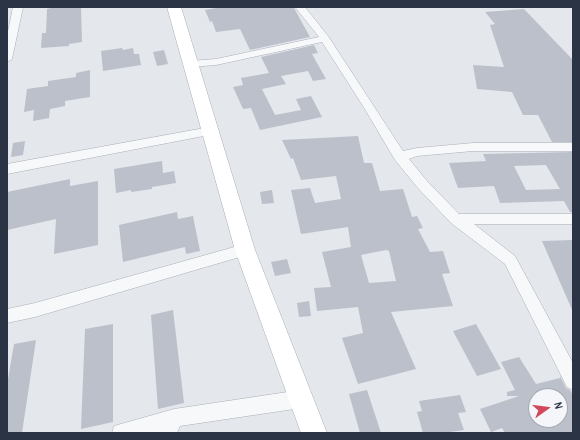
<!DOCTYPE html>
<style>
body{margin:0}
#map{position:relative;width:580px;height:440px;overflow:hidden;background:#e4e7ec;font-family:"Archivo Narrow",sans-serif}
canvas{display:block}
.frame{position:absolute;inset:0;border:8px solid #2b3445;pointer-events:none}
.north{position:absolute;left:528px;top:388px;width:40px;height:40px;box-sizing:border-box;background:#f4f6f9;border:1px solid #a4a8b1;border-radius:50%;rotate:76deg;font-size:11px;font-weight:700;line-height:16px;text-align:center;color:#2b3445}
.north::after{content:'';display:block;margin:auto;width:14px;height:18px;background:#d1495b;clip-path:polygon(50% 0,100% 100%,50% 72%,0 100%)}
</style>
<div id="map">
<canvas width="580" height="440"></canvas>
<div class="frame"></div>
<div class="north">N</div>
</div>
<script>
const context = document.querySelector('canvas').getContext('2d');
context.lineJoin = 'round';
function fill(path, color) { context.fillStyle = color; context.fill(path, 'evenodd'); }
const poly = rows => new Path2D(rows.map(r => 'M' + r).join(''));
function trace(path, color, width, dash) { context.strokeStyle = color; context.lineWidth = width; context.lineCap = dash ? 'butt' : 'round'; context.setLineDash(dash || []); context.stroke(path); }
fill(poly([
 [55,7,81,7,82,42,69,44,69,46,41,48,42,33,46,33,47,9],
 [222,7,294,8,310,37,250,50,240,29,216,32,212,21,210,22,205,10],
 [524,9,573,60,573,142,552,142,538,115,523,115,512,92,477,89,473,65,504,67,490,25,495,24,485,12],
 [314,45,318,53,312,54,326,79,313,81,308,71,281,76,286,84,262,89,275,115,301,110,296,99,311,96,322,117,260,130,251,108,243,109,233,87,243,85,241,78,269,73,261,57],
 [122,48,123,50,133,48,134,54,139,54,141,65,103,71,101,51],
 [164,50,168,64,157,66,153,52],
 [90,70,90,97,65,101,65,106,50,109,49,118,33,121,34,110,24,112,27,89,48,86,48,81,76,77,76,73],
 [358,136,364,163,372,163,380,191,403,189,412,217,417,216,423,228,418,229,430,252,443,251,450,273,442,274,453,306,391,312,416,369,358,384,342,338,363,333,358,307,317,311,314,288,331,287,322,252,351,247,348,227,301,234,291,190,310,188,315,203,341,199,336,176,301,180,293,158,291,159,282,140],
 [386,250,389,251,396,281,369,283,361,255],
 [25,141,23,155,11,157,13,143],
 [573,152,573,212,570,212,564,201,500,203,494,186,458,188,449,163,486,161,483,154],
 [546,165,560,189,526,190,514,166],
 [162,161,163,173,174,171,176,183,152,187,152,189,131,192,131,190,116,193,114,169],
 [70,179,70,186,98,181,98,245,54,254,56,219,7,230,7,192],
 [272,190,274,203,262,204,260,192],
 [177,212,178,219,193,216,200,251,186,254,185,247,123,262,119,225],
 [573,240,573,312,542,241],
 [287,259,291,273,275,276,271,262],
 [309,301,311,316,299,317,297,303],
 [173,310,184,403,158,409,151,315],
 [113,324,113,422,81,429,85,329],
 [476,324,501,369,477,376,453,331],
 [36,340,22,433,7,433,7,385,14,344],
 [519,357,536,384,560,378,560,376,566,388,570,390,573,395,573,433,505,433,502,428,491,432,480,409,519,396,507,396,507,392,515,390,501,362],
 [536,396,560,396,560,420,536,420],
 [367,390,381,433,360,433,349,394],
 [460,395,466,412,458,413,464,430,442,433,423,433,417,412,422,411,419,401]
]), '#bbc0ca');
const street = poly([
 [13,7,23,7,12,59,7,62,7,36,13,7],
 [295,7,305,7,328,36,403,151,417,148,473,143,573,143,573,151,473,151,417,156,409,159,427,181,459,214,573,214,573,224,474,224,515,256,573,363,573,390,567,387,505,264,451,223,417,187,395,160,363,106,322,42,216,65,190,67,185,64,190,61,216,59,319,37,295,7],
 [210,127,214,128,216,131,214,134,7,174,7,164,210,127],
 [245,244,250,246,252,250,250,254,35,317,7,323,7,309,35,303,245,244],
 [301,390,307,393,310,399,307,405,301,408,180,426,177,433,112,433,114,426,121,424,174,409,301,390]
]);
const secondary = poly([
 [167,7,181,7,255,250,327,433,301,433,235,250,167,7]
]);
trace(street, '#a9aeb7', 1);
trace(secondary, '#a9aeb7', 1);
fill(street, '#f7f8fa');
fill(secondary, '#fff');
</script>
